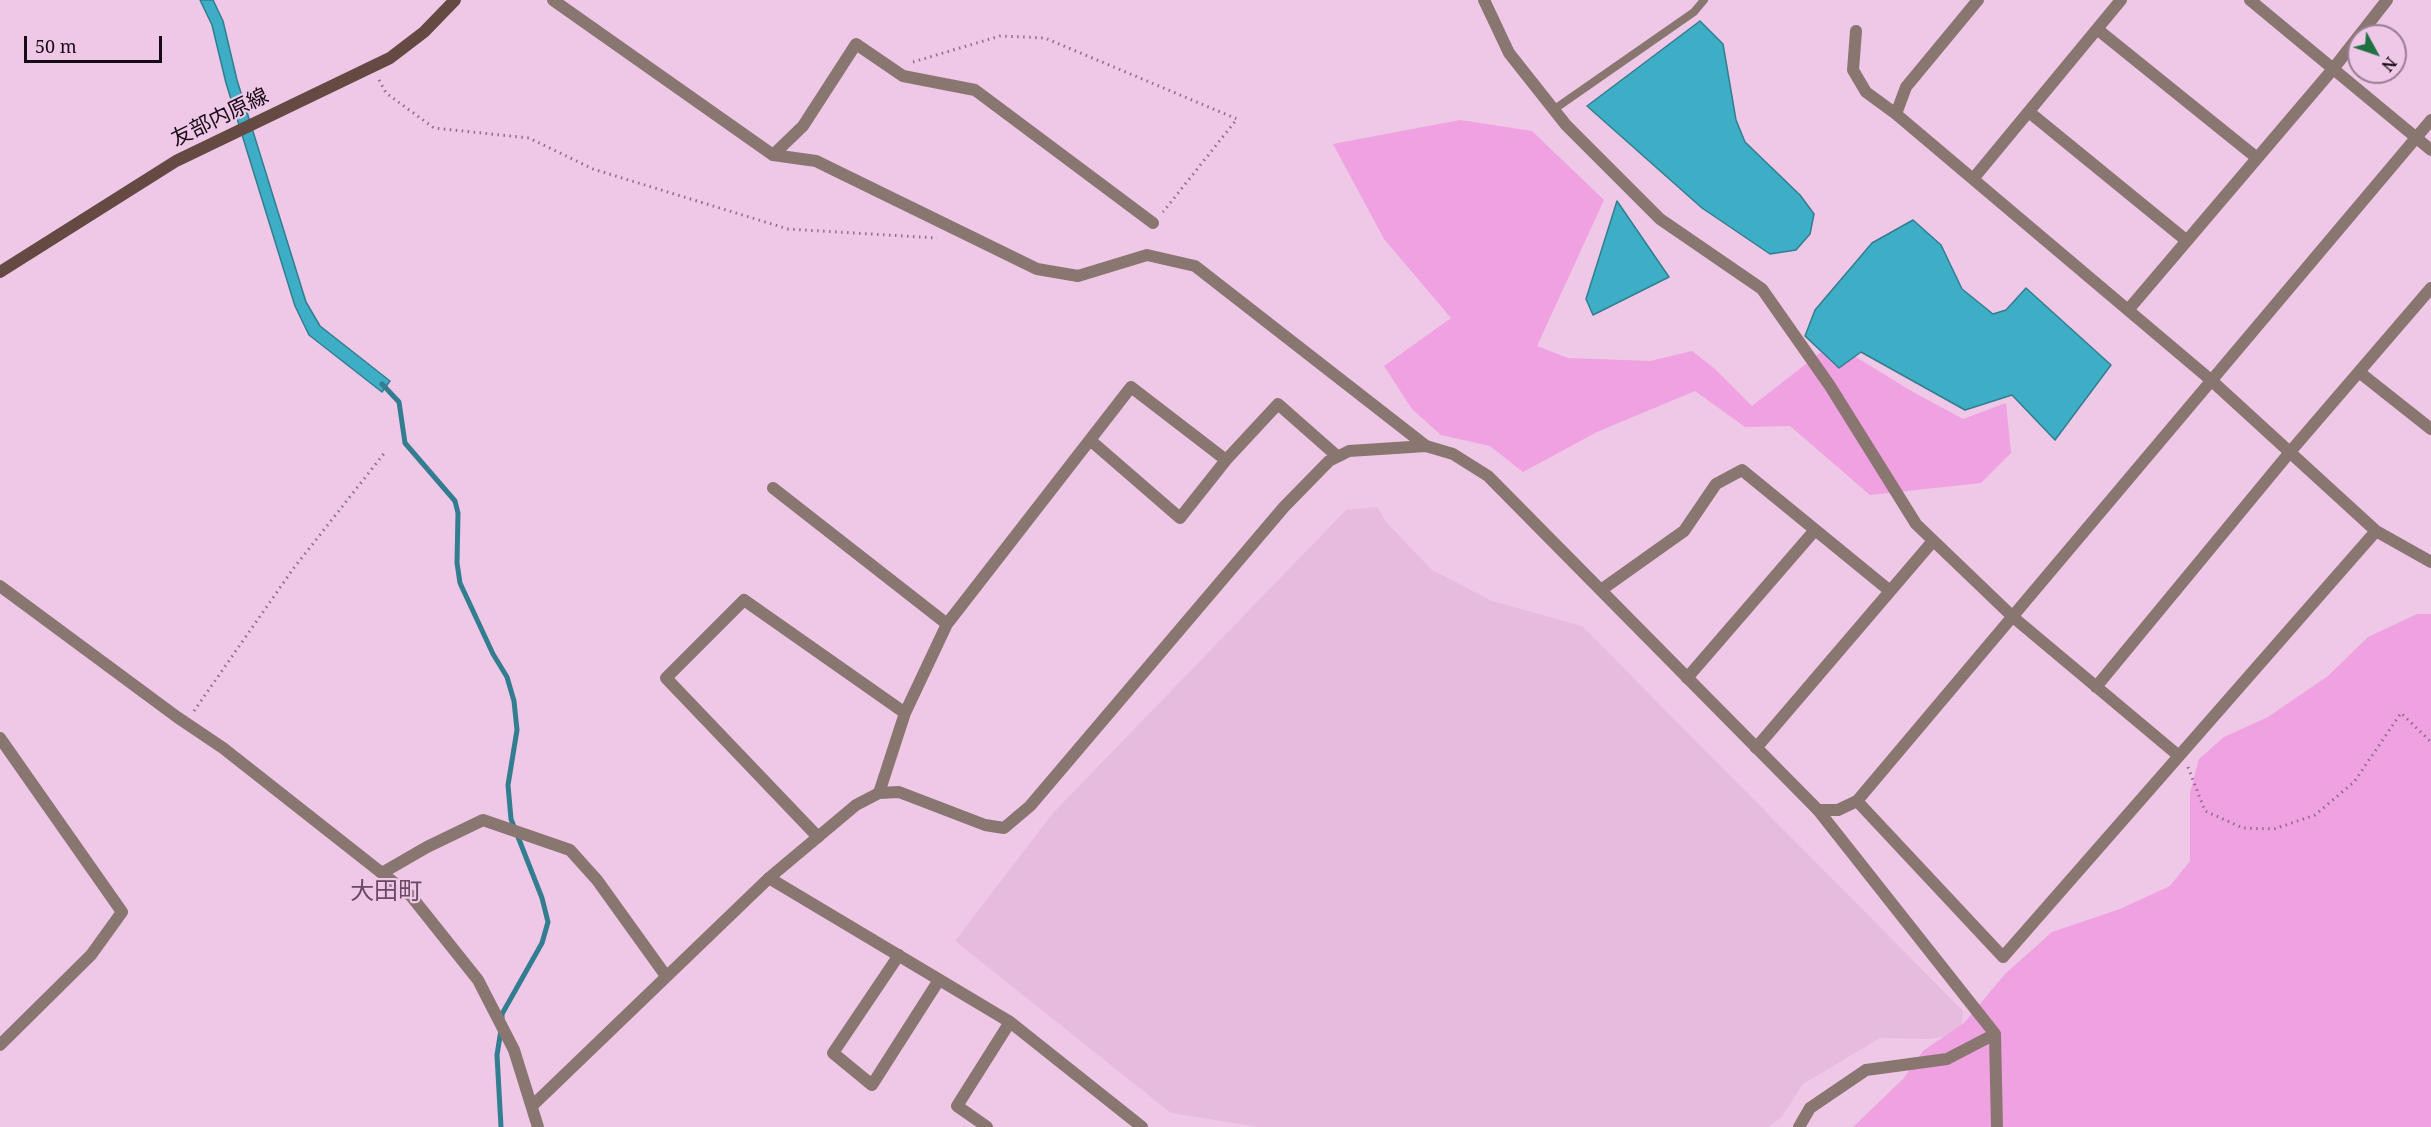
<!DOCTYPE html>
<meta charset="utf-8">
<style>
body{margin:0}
#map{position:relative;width:2431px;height:1127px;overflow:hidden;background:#eec8e6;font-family:"Noto Serif",serif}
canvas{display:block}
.north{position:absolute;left:2347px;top:24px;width:60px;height:60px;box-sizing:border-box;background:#eec8e6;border:2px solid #987c92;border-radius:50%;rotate:130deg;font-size:16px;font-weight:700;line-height:24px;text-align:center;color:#170b15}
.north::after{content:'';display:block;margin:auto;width:21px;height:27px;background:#207142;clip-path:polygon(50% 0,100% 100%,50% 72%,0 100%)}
.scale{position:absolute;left:24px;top:36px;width:138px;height:27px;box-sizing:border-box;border:3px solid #170b15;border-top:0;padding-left:8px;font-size:18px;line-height:21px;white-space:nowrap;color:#170b15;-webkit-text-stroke:4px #eec8e6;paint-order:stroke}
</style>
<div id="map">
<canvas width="2431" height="1127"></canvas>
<div class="north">N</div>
<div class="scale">50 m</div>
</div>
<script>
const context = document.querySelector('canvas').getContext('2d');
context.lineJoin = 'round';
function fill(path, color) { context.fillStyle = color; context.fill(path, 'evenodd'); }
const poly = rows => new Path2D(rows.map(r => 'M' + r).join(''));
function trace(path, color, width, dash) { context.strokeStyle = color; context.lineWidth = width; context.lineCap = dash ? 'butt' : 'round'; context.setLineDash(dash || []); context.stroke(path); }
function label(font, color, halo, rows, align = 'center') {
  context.font = font + ' "Noto Serif","Noto Sans JP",serif'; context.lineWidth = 4.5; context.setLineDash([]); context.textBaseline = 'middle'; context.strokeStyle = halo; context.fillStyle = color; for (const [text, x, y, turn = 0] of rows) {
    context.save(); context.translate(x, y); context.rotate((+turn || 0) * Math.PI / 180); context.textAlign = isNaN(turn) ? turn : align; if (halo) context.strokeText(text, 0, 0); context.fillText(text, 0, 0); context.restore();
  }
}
fill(poly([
 [1377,507,1387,523,1432,570,1492,601,1582,626,1963,1011,1961,1031,1949,1036,1928,1039,1880,1038,1803,1084,1781,1118,1767,1127,1259,1127,1171,1113,955,941,1053,813,1346,510]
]), '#e7bbde');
fill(poly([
 [1460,120,1532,131,1604,200,1537,346,1568,358,1650,361,1692,351,1715,369,1752,406,1833,343,1913,392,1963,419,2006,403,2011,453,1981,483,1870,495,1790,426,1745,427,1695,391,1597,432,1523,472,1490,446,1441,435,1412,409,1384,366,1451,318,1384,239,1333,144],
 [2417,614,2431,614,2431,1127,1853,1127,1903,1079,1923,1051,1964,1023,2005,974,2052,932,2120,909,2170,886,2190,861,2190,793,2199,759,2224,737,2268,717,2328,676,2368,637]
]), '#f0a1e1');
const water = poly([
 [200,0,213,0,223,21,237,80,306,302,320,326,390,381,382,392,309,335,295,306,226,83,212,25,200,0],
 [1700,21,1723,44,1736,120,1745,142,1800,195,1814,214,1810,234,1796,250,1770,254,1702,208,1587,106,1700,21],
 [1617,201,1669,277,1593,315,1586,299,1617,201],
 [1913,220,1941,245,1962,289,1993,314,2006,310,2026,288,2111,365,2055,440,2012,395,1965,410,1861,352,1839,368,1805,336,1815,310,1872,243,1913,220]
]);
fill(water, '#3daec5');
trace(water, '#327d90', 1.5);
trace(poly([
 [382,384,399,402,405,443,455,501,458,513,457,563,460,583,493,654,507,677,514,701,517,730,508,785,511,819,542,898,548,922,542,943,502,1014,502,1021],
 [501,1030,497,1055,501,1127]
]), '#327d90', 5);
trace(poly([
 [913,62,1000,36,1045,38,1237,119,1163,212],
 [379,80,386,93,434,128,529,138,593,169,788,229,937,238],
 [194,711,293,569,386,451],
 [2188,767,2205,811,2243,828,2274,829,2315,815,2354,782,2401,713,2431,742]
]), '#8b7186', 3, [1.5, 4.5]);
trace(poly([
 [1556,108,1694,12,1704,0]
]), '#8a7671', 8);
trace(poly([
 [553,0,773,155,816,161,1037,269,1078,276,1147,255,1195,266,1426,446],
 [1484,0,1509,53,1566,125,1660,219,1762,289,1830,386,1916,524,2013,617,2179,756],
 [2250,0,2431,150],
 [2097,29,2257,158],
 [1856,31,1853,70,1866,92,1896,114,2212,381,2376,531,2431,562],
 [2029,112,2187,241],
 [1896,114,1906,87,1978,0],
 [773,155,803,126,856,44,903,76,975,90,1153,223],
 [1973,179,2121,0],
 [2128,310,2333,69,2387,0],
 [2359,372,2431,429],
 [1090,440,1180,518,1226,460,1278,404,1337,456],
 [773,488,947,624],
 [1601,590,1684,531,1716,484,1742,470,1890,591],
 [1687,678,1815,530],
 [2096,687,2290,452,2431,288],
 [0,738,122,912,91,955,0,1045],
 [1756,748,1933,541],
 [879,793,905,713,947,624,1131,387,1226,460],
 [1857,801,2003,957,2376,531],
 [1818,810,1995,1034,1997,1127],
 [818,837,666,678,744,600,905,713],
 [382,873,427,847,483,820,570,850,597,880,666,976],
 [769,878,1010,1022,1142,1127],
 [899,955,833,1053,872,1085,939,980],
 [987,1127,957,1106,1010,1022],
 [1799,1127,1810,1108,1866,1070,1947,1059,1995,1034]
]), '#8a7671', 12);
trace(poly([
 [0,586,177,717,223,748,411,896,478,980,514,1050,538,1127],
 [532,1106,769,878,856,805,879,793,899,792,985,825,1004,828,1030,806,1284,507,1329,461,1349,451,1426,446,1453,454,1488,476,1818,810,1838,810,1857,801,2431,120]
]), '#8a7671', 12);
trace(poly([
 [0,272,176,161,390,58,424,32,455,0]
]), '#654943', 12);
label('21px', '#170b15', '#eec8e6', [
 ["友部内原線",220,118,-26]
]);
label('24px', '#694963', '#eec8e6', [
 ["大田町",386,892]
]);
</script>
